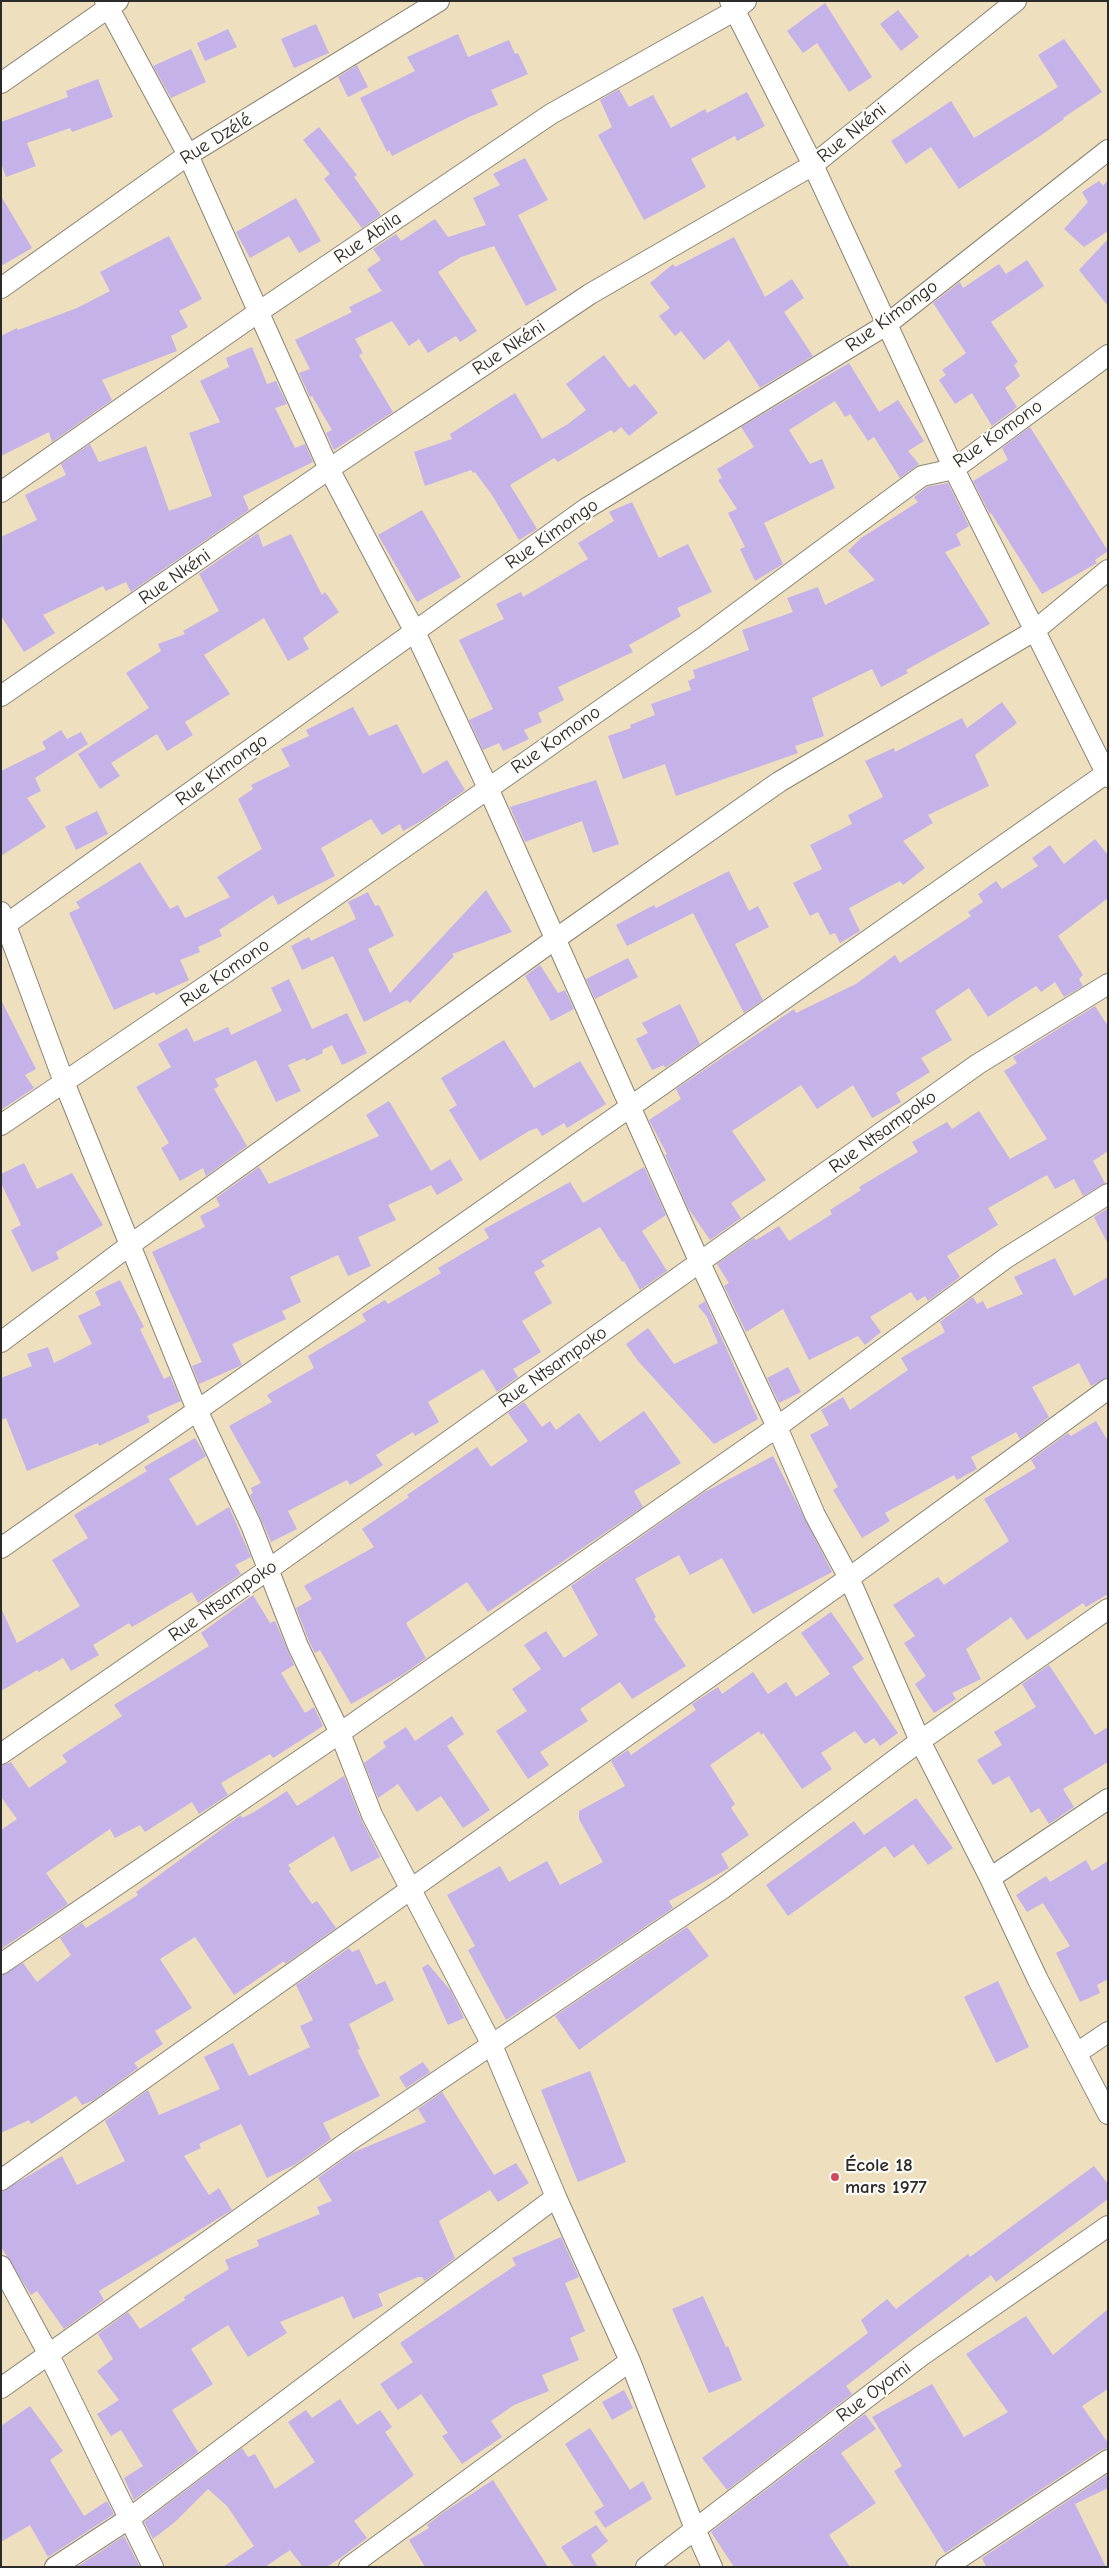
<!DOCTYPE html>
<meta charset="utf-8">
<style>
body{margin:0}
#map{position:relative;width:1109px;height:2568px;overflow:hidden;background:#eedfbf;font-family:"Comic Neue",sans-serif}
canvas{display:block}
.frame{position:absolute;inset:0;border:2px solid #2b2b2b;pointer-events:none}
</style>
<div id="map">
<canvas width="1109" height="2568"></canvas>
<div class="frame"></div>
</div>
<script>
const context = document.querySelector('canvas').getContext('2d');
context.lineJoin = 'round';
function fill(path, color) { context.fillStyle = color; context.fill(path, 'evenodd'); }
const poly = rows => new Path2D(rows.map(r => 'M' + r).join(''));
function trace(path, color, width, dash) { context.strokeStyle = color; context.lineWidth = width; context.lineCap = dash ? 'butt' : 'round'; context.setLineDash(dash || []); context.stroke(path); }
function label(font, color, halo, rows, align = 'center') {
  context.font = font + ' "Comic Neue",sans-serif'; context.lineWidth = 4.5; context.setLineDash([]); context.textBaseline = 'middle'; context.strokeStyle = halo; context.fillStyle = color; for (const [text, x, y, turn = 0] of rows) {
    context.save(); context.translate(x, y); context.rotate((+turn || 0) * Math.PI / 180); context.textAlign = isNaN(turn) ? turn : align; if (halo) context.strokeText(text, 0, 0); context.fillText(text, 0, 0); context.restore();
  }
}
fill(poly([
 [825,3,872,77,849,92,817,43,803,53,787,31],
 [898,10,919,37,901,51,880,24],
 [316,24,329,53,294,68,281,39],
 [228,29,237,47,205,61,197,43],
 [458,34,468,57,509,40,515,54,518,53,528,74,491,90,498,105,469,117,392,156,389,150,387,152,360,98,415,71,407,57],
 [1064,39,1102,92,1063,118,1064,119,1040,136,959,189,931,147,906,164,891,141,951,101,974,138,1058,87,1038,55],
 [191,49,206,82,171,98,153,66],
 [357,65,368,87,348,97,338,77],
 [98,79,113,117,72,132,70,128,27,143,36,166,6,177,1,163,1,122,68,97,66,91],
 [619,89,629,107,653,95,671,128,705,109,707,113,747,92,765,126,737,141,735,136,691,159,706,187,644,220,598,135,612,127,600,100],
 [319,127,357,175,354,177,381,215,362,228,324,179,330,174,303,140],
 [525,158,548,200,518,215,557,290,526,306,494,246,461,257,438,272,477,331,460,342,456,336,428,353,419,339,409,346,392,321,355,339,363,353,359,355,393,412,334,450,326,433,332,430,312,396,310,397,299,373,310,369,295,340,352,312,349,307,382,291,367,269,381,260,373,249,396,234,401,241,435,219,448,237,486,225,473,198,500,185,493,174],
 [1108,180,1108,231,1084,247,1064,229,1088,202,1082,192,1099,181,1103,186],
 [1,196,32,248,1,266],
 [296,198,321,241,299,253,289,236,250,258,236,232],
 [169,236,202,299,179,311,188,327,171,336,177,351,102,380,112,400,52,442,49,432,1,456,1,336,17,328,18,330,77,308,110,291,100,272],
 [734,237,765,297,792,279,804,298,784,312,813,356,760,388,729,340,704,360,681,331,675,336,659,316,670,308,650,283,673,264,675,267],
 [1108,239,1108,306,1079,270],
 [1027,260,1044,286,991,322,1018,362,1014,365,1020,376,1005,388,1017,407,992,426,972,393,955,404,939,380,946,375,942,370,966,353,933,303,960,282,963,288,999,264,1006,274],
 [252,347,267,384,276,381,287,404,275,408,295,448,305,444,313,462,243,496,249,510,132,591,131,592,126,582,106,591,103,586,43,615,55,633,24,652,1,616,1,537,37,520,25,495,66,475,61,464,90,444,99,462,146,446,169,511,212,496,189,433,220,422,200,381,229,367,226,358],
 [604,355,629,388,635,384,658,413,629,436,621,427,614,433,611,430,558,462,554,458,510,485,537,529,519,540,492,495,475,472,473,473,471,470,425,486,414,452,452,439,450,434,515,393,542,439,568,424,586,410,566,384],
 [849,363,879,412,898,400,924,441,908,451,919,464,900,478,874,437,868,441,850,414,845,417,835,401,789,430,810,464,822,459,835,488,764,523,783,564,755,581,740,549,745,547,728,513,737,509,718,480,722,478,717,469,754,447,741,427],
 [1030,427,1108,551,1095,560,1097,563,1042,594,991,513,990,514,973,481,1008,460,1002,448],
 [948,483,969,526,956,534,961,545,945,552,990,624,906,670,908,673,881,687,872,669,812,698,824,736,795,746,798,753,676,796,665,764,623,779,608,736,631,728,630,725,655,715,651,704,691,690,688,681,695,678,693,670,749,650,742,630,793,612,787,598,818,587,825,605,875,580,848,551,861,538,918,502,914,497,927,487],
 [632,502,659,558,688,544,712,592,677,608,681,616,629,645,633,652,558,687,564,700,538,713,542,722,524,730,529,739,503,751,499,743,483,750,469,720,493,709,459,640,504,619,496,604,521,592,523,597,588,559,578,543,614,521,609,512],
 [422,510,461,577,417,602,378,535],
 [258,533,263,547,291,534,322,595,325,592,339,612,303,638,309,649,288,661,264,618,204,655,230,694,185,722,193,735,167,751,157,734,111,763,120,776,100,789,78,754,149,708,126,673,161,651,158,644,185,634,183,631,219,611,199,574],
 [1002,702,1017,723,975,755,989,786,928,815,933,823,903,841,925,868,903,885,900,881,849,908,860,931,840,943,835,933,830,935,818,912,810,916,793,883,822,869,810,845,852,824,848,815,883,797,865,761,894,748,895,752,962,718,967,728],
 [353,707,369,736,397,724,423,774,447,760,465,790,423,820,403,831,400,824,382,835,371,819,321,848,335,876,278,905,273,895,219,930,222,936,198,947,200,952,180,960,189,980,156,995,154,992,114,1010,69,913,80,908,76,902,140,862,170,909,178,905,185,918,230,897,217,877,262,849,238,799,253,789,251,785,290,766,281,749,309,736,306,730],
 [61,730,67,739,81,732,88,744,35,778,41,791,27,798,46,827,1,856,1,771,46,749,42,742],
 [596,780,619,844,593,853,582,821,525,842,510,807],
 [97,811,108,834,76,850,65,827],
 [1095,839,1108,855,1108,898,1058,936,1083,975,1079,979,1083,986,1064,997,1055,982,1041,992,1036,986,988,1017,969,988,935,1011,952,1040,921,1058,930,1072,896,1093,901,1102,872,1118,853,1085,817,1109,801,1085,732,1131,766,1180,731,1203,741,1218,710,1240,688,1208,665,1155,667,1154,649,1120,681,1099,676,1089,794,1009,796,1013,856,984,895,955,900,963,971,916,968,912,983,902,978,894,996,881,1002,889,1038,866,1032,858,1050,845,1064,864],
 [729,871,749,911,758,906,769,927,735,944,763,1000,744,1013,693,913,627,946,616,925,654,905,656,908],
 [486,890,512,932,452,954,454,956,410,1003,407,1000,364,1022,333,956,302,970,291,946,309,937,311,941,356,919,348,902,368,892,375,906,379,905,394,936,368,949,390,993],
 [628,958,638,977,595,999,586,979],
 [540,965,558,993,565,990,574,1009,551,1021,525,976],
 [289,979,312,1029,347,1013,367,1053,342,1065,332,1045,322,1050,323,1053,306,1061,305,1058,288,1065,301,1091,276,1102,256,1060,215,1079,219,1086,214,1089,247,1146,206,1176,203,1168,180,1181,161,1148,169,1143,136,1087,171,1067,158,1044,187,1028,194,1042,228,1027,231,1035,282,1011,271,988],
 [1,1000,36,1069,25,1075,34,1088,1,1110],
 [680,1004,700,1044,665,1068,664,1065,652,1070,636,1039,648,1033,642,1023],
 [1095,1006,1108,1026,1108,1151,1093,1161,1105,1183,1083,1196,1074,1179,1055,1189,1047,1175,988,1208,998,1225,947,1256,960,1277,928,1301,925,1296,917,1301,911,1292,870,1317,881,1332,865,1345,858,1336,809,1360,783,1309,746,1332,724,1286,729,1283,717,1264,754,1238,756,1240,779,1226,789,1241,832,1214,830,1210,861,1190,859,1187,918,1152,912,1142,947,1122,952,1129,979,1111,1010,1159,1047,1139,1004,1071,1017,1063,1013,1057],
 [504,1040,534,1088,580,1061,606,1104,567,1128,564,1123,542,1136,537,1128,529,1131,480,1161,449,1110,457,1105,441,1078],
 [389,1101,431,1171,450,1159,463,1180,437,1195,431,1185,388,1205,396,1220,358,1237,371,1266,348,1276,338,1255,290,1277,301,1302,282,1311,286,1319,232,1344,242,1365,199,1384,192,1366,202,1362,152,1252,205,1227,200,1216,220,1206,216,1198,259,1167,269,1184,379,1136,366,1115],
 [24,1163,37,1189,72,1173,103,1225,56,1252,59,1259,32,1272,11,1230,21,1225,1,1183,1,1174],
 [644,1167,666,1215,642,1231,667,1271,640,1290,624,1261,622,1262,600,1227,541,1261,545,1266,534,1272,552,1303,522,1321,541,1352,513,1369,518,1377,497,1392,483,1369,428,1402,439,1422,415,1436,413,1432,376,1455,383,1465,350,1485,347,1480,288,1511,297,1529,271,1542,250,1495,253,1493,251,1488,261,1483,229,1426,272,1402,267,1395,314,1368,308,1356,366,1321,362,1314,385,1300,388,1304,441,1273,438,1268,489,1238,484,1229,570,1182,583,1203],
 [1108,1208,1108,1244,1094,1217],
 [1055,1258,1074,1296,1108,1277,1108,1377,1091,1386,1079,1363,1032,1387,1049,1417,1020,1439,1016,1432,971,1457,977,1469,957,1480,954,1475,885,1513,890,1521,862,1538,833,1490,838,1487,810,1435,829,1425,821,1410,843,1397,850,1410,908,1370,901,1358,945,1332,940,1322,973,1297,977,1304,983,1301,987,1309,1023,1294,1014,1277],
 [120,1280,144,1327,140,1329,164,1379,170,1376,181,1401,147,1416,150,1422,99,1446,98,1443,27,1471,6,1418,1,1420,1,1378,32,1366,27,1354,48,1347,54,1363,92,1344,78,1316,101,1305,95,1292],
 [705,1301,758,1419,714,1444,638,1361,626,1344,648,1328,674,1364,718,1343,707,1317,698,1306],
 [788,1367,801,1392,779,1403,767,1378],
 [524,1402,542,1427,550,1421,556,1430,579,1413,600,1442,644,1411,681,1463,634,1491,643,1507,488,1612,467,1582,406,1623,426,1658,402,1675,351,1704,320,1650,315,1653,309,1641,296,1608,312,1599,304,1586,374,1547,362,1529,409,1497,407,1495,477,1447,491,1467,528,1441,508,1413],
 [1096,1421,1108,1441,1108,1594,1086,1607,1083,1603,1027,1640,1011,1617,966,1649,981,1679,952,1693,956,1699,934,1713,915,1684,926,1676,904,1643,915,1636,893,1605,938,1577,944,1585,1009,1541,984,1499,1036,1468,1031,1460,1068,1433,1071,1436],
 [195,1438,206,1456,169,1479,197,1526,229,1507,251,1557,235,1565,241,1574,198,1603,192,1592,132,1627,129,1623,93,1645,99,1655,71,1671,63,1658,39,1672,37,1670,1,1691,1,1608,17,1643,80,1606,52,1560,88,1538,74,1515,147,1471,144,1467],
 [773,1456,832,1572,753,1614,722,1558,690,1575,679,1555,635,1579,656,1617,654,1619,686,1666,632,1699,620,1682,580,1709,588,1721,540,1752,549,1765,528,1779,496,1731,527,1711,512,1689,541,1669,524,1645,546,1631,564,1658,598,1635,571,1586,703,1493],
 [253,1595,270,1623,275,1621,294,1665,281,1673,305,1713,314,1707,323,1726,273,1758,270,1754,221,1783,228,1795,199,1814,192,1802,145,1832,140,1825,115,1838,110,1829,46,1873,68,1904,1,1949,1,1830,17,1819,1,1797,1,1766,11,1762,29,1788,67,1762,62,1755,122,1716,114,1705,209,1646,201,1633],
 [831,1612,864,1659,852,1667,898,1733,880,1746,874,1738,865,1744,855,1731,821,1753,832,1769,802,1789,763,1733,761,1735,759,1731,710,1765,735,1804,731,1808,749,1835,721,1854,729,1868,669,1901,673,1908,506,2020,468,1950,475,1946,447,1895,500,1866,509,1882,547,1861,560,1885,603,1862,579,1819,579,1811,625,1786,611,1761,628,1750,631,1755,696,1710,692,1704,718,1687,722,1694,753,1672,768,1694,786,1682,796,1697,830,1674,801,1633],
 [1049,1665,1095,1735,1108,1727,1108,1762,1063,1789,1074,1807,1049,1824,1039,1808,1031,1813,1009,1776,993,1785,977,1760,1002,1745,994,1732,1036,1707,1022,1684],
 [452,1716,464,1734,447,1746,490,1810,463,1828,441,1796,417,1812,398,1784,378,1798,364,1763,386,1747,383,1742,406,1727,415,1741],
 [344,1776,361,1819,380,1857,351,1872,334,1836,288,1865,291,1869,289,1871,312,1904,317,1901,336,1928,285,1964,284,1961,234,1995,195,1937,160,1959,192,2008,155,2031,163,2044,134,2063,138,2068,94,2100,82,2105,76,2096,31,2124,29,2120,1,2133,1,1976,23,1963,37,1982,71,1955,60,1938,82,1923,86,1928,138,1895,136,1892,241,1815,242,1818,254,1812,287,1791,297,1806],
 [916,1798,953,1848,928,1865,913,1844,894,1858,885,1846,788,1916,766,1885,854,1821,864,1835],
 [1086,1860,1092,1871,1108,1861,1108,1979,1097,1985,1100,1993,1080,2002,1056,1953,1070,1946,1043,1903,1027,1912,1016,1895,1046,1876,1050,1882],
 [687,1927,709,1956,579,2050,555,2016],
 [349,1948,352,1952,359,1949,376,1985,385,1981,394,2000,349,2024,360,2049,357,2050,380,2096,323,2123,331,2139,296,2164,267,2178,241,2124,199,2144,201,2148,184,2156,209,2195,219,2188,232,2210,99,2291,104,2300,64,2329,37,2291,31,2295,1,2247,1,2192,62,2156,77,2185,125,2161,105,2121,148,2090,159,2115,220,2089,204,2057,233,2043,249,2076,310,2047,300,2026,313,2020,296,1985],
 [428,1964,451,1991,464,2018,448,2025,422,1968],
 [998,1981,1029,2047,996,2063,964,1997],
 [423,2062,430,2072,406,2088,399,2077],
 [590,2071,626,2162,578,2182,541,2090],
 [442,2092,494,2175,516,2163,529,2183,498,2202,490,2190,439,2221,455,2258,425,2281,422,2277,418,2277,378,2294,383,2306,353,2319,343,2296,280,2322,287,2333,248,2357,228,2325,191,2349,213,2384,172,2410,198,2452,134,2500,124,2478,143,2466,121,2430,111,2436,97,2414,119,2400,97,2371,113,2359,98,2334,128,2312,140,2329,185,2300,184,2297,229,2269,225,2260,259,2246,257,2240,320,2214,317,2207,332,2201,318,2178,352,2153,426,2122,418,2109],
 [1094,2166,1108,2184,1108,2199,996,2282,991,2275,912,2335,846,2386,852,2394,727,2490,702,2458,868,2333,861,2320,887,2299,896,2309,968,2254,970,2257],
 [561,2237,579,2277,565,2283,585,2331,570,2338,579,2360,542,2375,549,2391,514,2405,491,2421,502,2437,462,2464,442,2436,448,2433,421,2394,398,2410,380,2384,413,2362,400,2343,516,2265,512,2258],
 [703,2296,726,2347,728,2346,742,2380,709,2393,672,2309],
 [1108,2309,1108,2389,1082,2406,1108,2443,1108,2448,1101,2450,945,2553,894,2471,902,2466,872,2417,932,2384,964,2437,1008,2412,966,2354,1026,2316,1053,2355],
 [624,2390,633,2408,612,2420,602,2402],
 [340,2399,357,2425,380,2410,392,2427,385,2432,414,2475,354,2521,367,2538,343,2556,327,2567,303,2567,290,2550,265,2567,223,2567,254,2546,227,2506,208,2489,175,2522,153,2539,144,2522,242,2448,248,2457,255,2454,275,2489,315,2462,288,2422,306,2410,312,2418],
 [30,2406,63,2451,50,2460,84,2516,107,2501,114,2514,48,2557,30,2525,1,2542,1,2426],
 [865,2414,876,2429,841,2453,876,2503,829,2535,850,2567,734,2567,711,2532],
 [590,2428,630,2490,643,2481,652,2499,605,2528,594,2512,604,2506,565,2444],
 [1108,2474,1108,2488,1075,2504,1106,2567,986,2567,982,2558],
 [493,2480,548,2567,425,2567,409,2540,429,2528,427,2525,444,2512],
 [596,2525,608,2541,591,2555,598,2567,574,2567,561,2547],
 [124,2536,140,2567,77,2567]
]), '#c5b2e8');
const street = poly([
 [105,1,188,155,329,469,415,632,488,788,700,1263,777,1427,815,1515,849,1578,920,1741,990,1878,1038,1980,1108,2114],
 [730,1,813,165,954,469,1108,777],
 [1,83,118,1],
 [1,288,188,155,439,1],
 [1,492,257,313,551,114,734,11,746,1],
 [1,696,329,469,590,294,813,165,1016,1],
 [1,912,64,1082,197,1410,251,1525,298,1646,340,1733,372,1815,492,2045,556,2197,630,2361,695,2529,712,2567],
 [1,928,587,508,886,325,1108,150],
 [1,1125,228,971,703,638,922,476,954,469,1108,355],
 [1,1342,130,1245,554,940,779,782,1034,631,1108,570],
 [1,1548,1108,772],
 [1,1754,269,1569,978,1064,1108,984],
 [990,1878,1108,1799],
 [1,1964,340,1733,777,1427,1006,1258,1108,1194],
 [1077,2053,1108,2032],
 [1,2180,849,1578,1108,1389],
 [1,2266,48,2353,153,2567],
 [1,2388,349,2141,722,1889,920,1741,1108,1609],
 [55,2567,130,2518,556,2197],
 [349,2567,630,2361],
 [646,2567,921,2356,1108,2226],
 [946,2567,1108,2460]
]);
trace(street, '#8c8575', 22);
trace(street, '#fff', 20);
for (const [x, y, r, color] of [
 [835,2177,5,"#d1495b"]
]) { const dot = new Path2D(); dot.arc(x, y, r, 0, 2 * Math.PI); context.fillStyle = color; context.fill(dot); trace(dot, '#fdfcf7', 2); }
label('19px', '#2b2b2b', '#fdfcf7', [
 ["Rue Nkéni",852,133,-39],
 ["Rue Dzélé",216,139,-32],
 ["Rue Abila",368,238,-34],
 ["Rue Kimongo",892,316,-36],
 ["Rue Nkéni",509,348,-34],
 ["Rue Komono",998,434,-35],
 ["Rue Kimongo",552,534,-35],
 ["Rue Nkéni",175,577,-35],
 ["Rue Komono",556,740,-35],
 ["Rue Kimongo",222,770,-36],
 ["Rue Komono",225,973,-35],
 ["Rue Ntsampoko",883,1132,-36],
 ["Rue Ntsampoko",553,1367,-35],
 ["Rue Ntsampoko",223,1601,-35],
 ["Rue Oyomi",874,2392,-37]
]);
label('bold 19px', '#2b2b2b', '#fdfcf7', [
 ["École 18",845,2166],
 ["mars 1977",845,2188]
], 'left');
</script>
